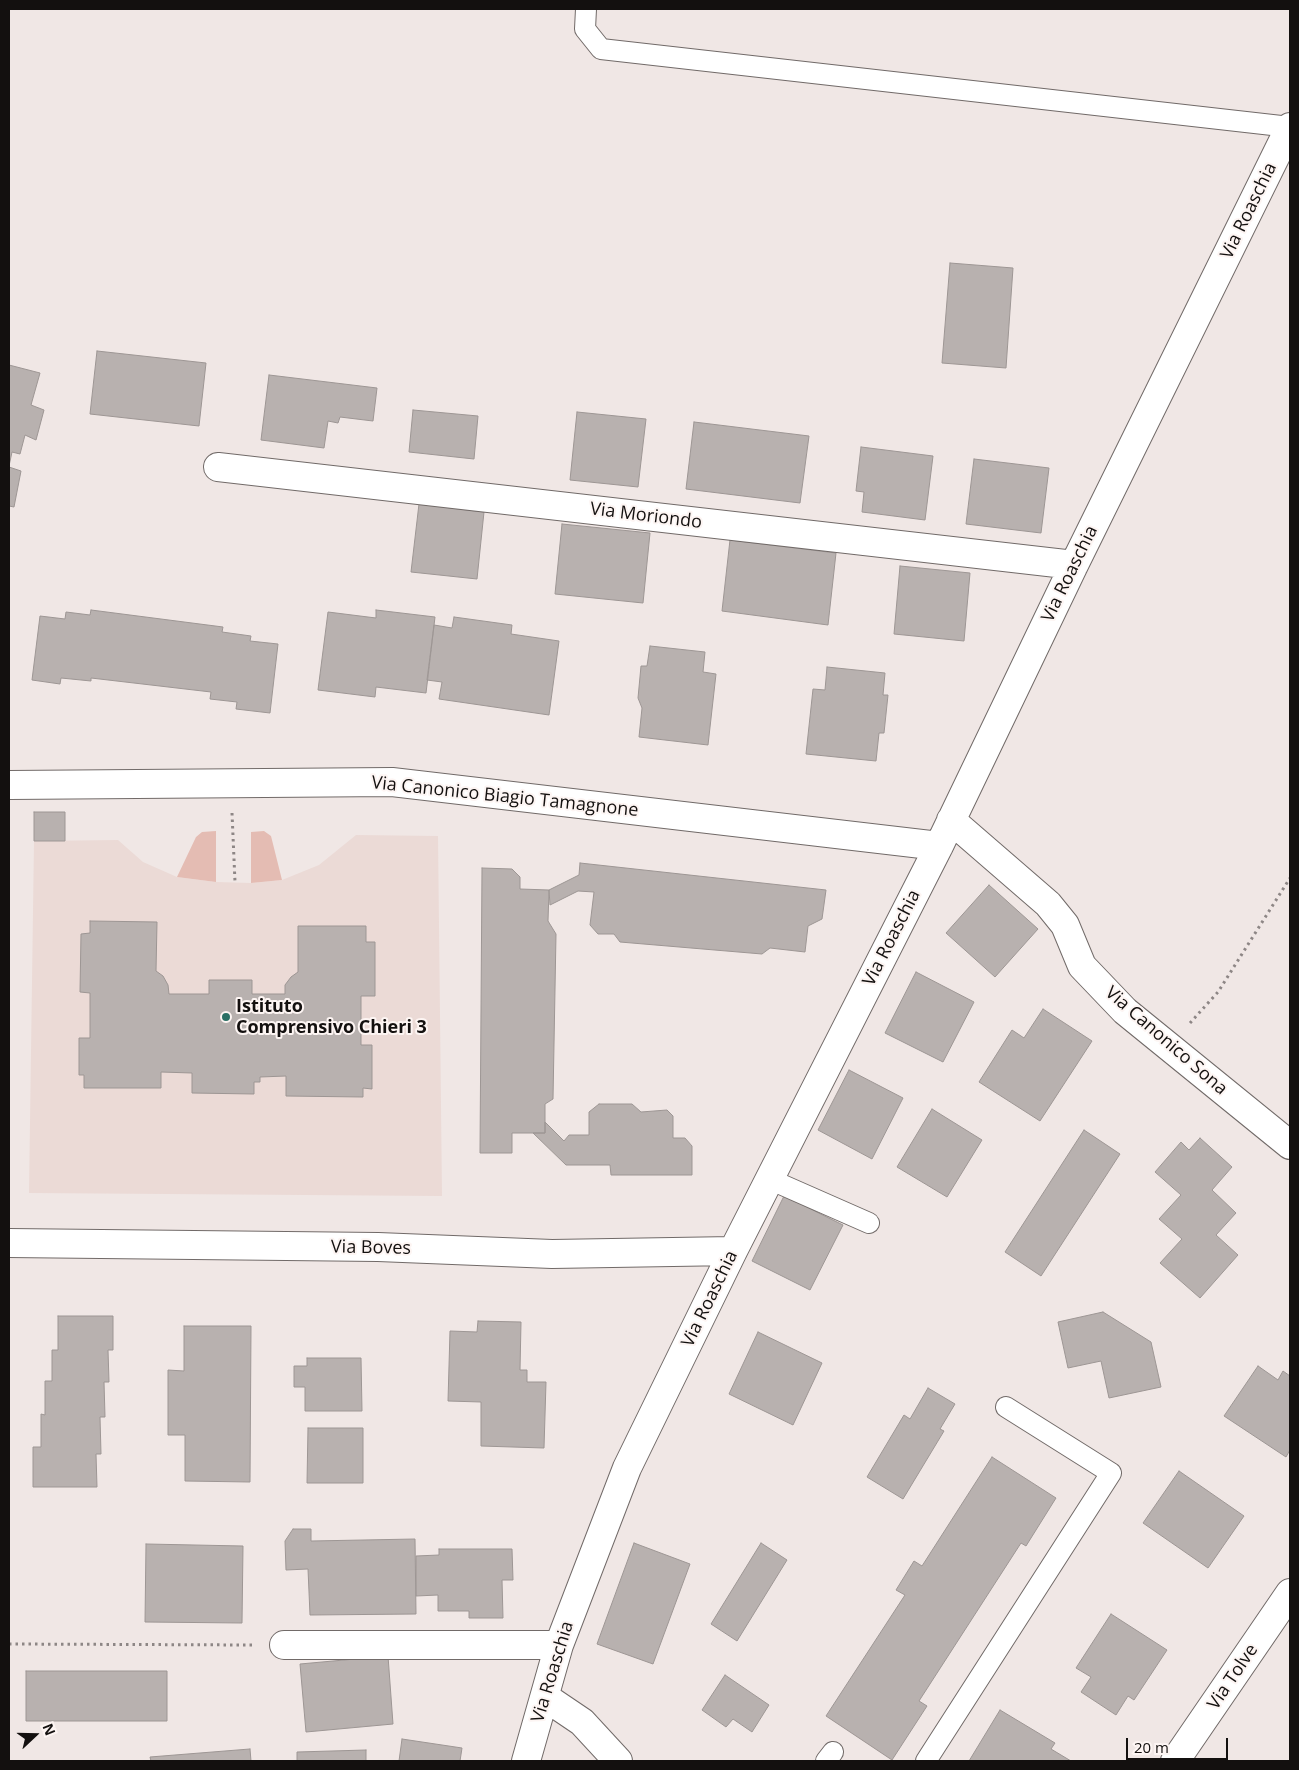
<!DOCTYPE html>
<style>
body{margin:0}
#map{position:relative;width:1299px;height:1770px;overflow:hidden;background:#f0e7e5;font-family:"Open Sans",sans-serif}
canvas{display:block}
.frame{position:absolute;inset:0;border:10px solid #13100f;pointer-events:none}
.north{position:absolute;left:10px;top:1710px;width:50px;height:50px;-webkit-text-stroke:4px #fdf5f3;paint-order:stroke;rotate:69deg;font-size:14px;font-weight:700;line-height:20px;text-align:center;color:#13100f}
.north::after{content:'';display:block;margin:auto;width:18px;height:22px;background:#13100f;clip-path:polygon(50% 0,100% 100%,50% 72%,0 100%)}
.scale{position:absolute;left:1126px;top:1738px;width:102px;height:22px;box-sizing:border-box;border:2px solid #13100f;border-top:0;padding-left:6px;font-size:15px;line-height:18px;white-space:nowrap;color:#13100f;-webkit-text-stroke:4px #fdf5f3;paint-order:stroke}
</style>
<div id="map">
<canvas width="1299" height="1770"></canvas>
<div class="frame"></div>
<div class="north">N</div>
<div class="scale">20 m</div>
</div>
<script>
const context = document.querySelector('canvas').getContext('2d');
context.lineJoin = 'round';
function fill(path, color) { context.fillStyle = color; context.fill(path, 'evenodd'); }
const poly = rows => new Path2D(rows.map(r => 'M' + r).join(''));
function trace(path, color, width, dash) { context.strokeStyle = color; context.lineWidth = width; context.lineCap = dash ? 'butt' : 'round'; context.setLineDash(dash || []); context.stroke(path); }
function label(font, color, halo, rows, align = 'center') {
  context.font = font + ' "Open Sans",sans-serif'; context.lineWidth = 4; context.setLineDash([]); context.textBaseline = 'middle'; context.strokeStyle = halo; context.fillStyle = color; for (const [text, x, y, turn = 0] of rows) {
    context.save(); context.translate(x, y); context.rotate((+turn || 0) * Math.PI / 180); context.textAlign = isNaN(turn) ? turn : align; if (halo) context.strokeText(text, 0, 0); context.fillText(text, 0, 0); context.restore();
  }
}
fill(poly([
 [356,835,438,836,442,1196,29,1193,34,841,118,840,143,862,177,877,216,882,251,883,282,880,319,865]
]), '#ebdad6');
fill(poly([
 [216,831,216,882,177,877,196,837,202,832],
 [264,831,271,836,282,880,251,883,251,832]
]), '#e4bcb3');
const building = poly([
 [950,263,1013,268,1006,368,942,363,950,263],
 [97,351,206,363,199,426,90,414,97,351],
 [9,365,40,373,31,405,44,410,36,440,25,435,20,454,12,452,9,466,9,365],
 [269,375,377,388,373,421,340,417,338,423,328,421,324,448,261,440,269,375],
 [413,410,478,416,474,459,409,452,413,410],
 [577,412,646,419,638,487,570,480,577,412],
 [694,422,809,436,800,503,686,489,694,422],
 [861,447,933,456,925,520,862,512,864,492,856,491,861,447],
 [974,459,1049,468,1041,533,966,524,974,459],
 [9,467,21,471,14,507,9,506,9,467],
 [419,504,484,512,477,579,411,572,419,504],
 [562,524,650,533,643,603,555,594,562,524],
 [730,540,836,553,828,625,722,611,730,540],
 [900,566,970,573,964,641,894,634,900,566],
 [91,610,223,627,222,632,251,636,250,641,278,644,270,713,236,709,237,702,210,699,211,692,91,678,91,681,61,678,60,684,32,680,40,616,65,619,66,612,90,615,91,610],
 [376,610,435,617,426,693,376,687,375,697,318,690,328,612,376,618,376,610],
 [454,617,512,625,511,634,559,641,549,715,439,699,442,682,427,680,434,625,452,628,454,617],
 [650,646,705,652,703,672,716,674,708,745,639,737,642,708,638,698,641,666,647,666,650,646],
 [827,667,885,673,883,695,888,695,884,733,879,733,876,761,806,754,813,689,825,690,827,667],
 [34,812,65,812,65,841,34,841,34,812],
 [580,863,826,890,822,919,808,926,805,952,770,948,762,954,620,942,614,934,598,934,590,925,594,892,578,891,550,905,549,890,579,875,580,863],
 [482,868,512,869,520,877,520,889,549,890,548,921,556,934,553,1099,545,1104,545,1133,512,1133,512,1153,480,1153,482,868],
 [989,885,1038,929,995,977,946,933,989,885],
 [90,921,157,922,156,971,163,976,168,985,169,994,209,994,209,980,252,980,252,994,285,994,285,985,291,977,298,972,298,926,366,926,366,942,375,942,375,996,361,996,361,1045,372,1045,372,1089,363,1088,363,1097,286,1096,286,1076,260,1077,260,1082,254,1082,254,1094,192,1093,192,1073,161,1072,161,1088,84,1088,84,1075,79,1075,79,1038,90,1038,90,993,80,992,81,934,90,933,90,921],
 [916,972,974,1002,943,1062,885,1033,916,972],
 [1043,1009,1092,1041,1040,1121,979,1082,1012,1030,1024,1038,1043,1009],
 [849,1070,903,1098,872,1159,818,1130,849,1070],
 [599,1104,632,1104,641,1112,667,1110,673,1116,673,1138,685,1138,692,1146,692,1175,611,1175,610,1165,566,1165,533,1133,545,1133,545,1122,564,1141,569,1135,589,1135,589,1112,599,1104],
 [932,1109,982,1140,947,1197,897,1167,932,1109],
 [1084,1130,1120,1154,1041,1276,1005,1252,1084,1130],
 [1200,1138,1232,1167,1212,1190,1236,1213,1216,1235,1238,1255,1200,1298,1160,1263,1182,1239,1159,1219,1181,1195,1155,1172,1181,1142,1189,1150,1200,1138],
 [784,1196,843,1225,810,1290,752,1261,784,1196],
 [1103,1312,1151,1342,1161,1387,1109,1398,1101,1361,1068,1368,1058,1322,1103,1312],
 [58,1316,113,1316,113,1350,108,1350,109,1382,104,1382,105,1417,100,1417,101,1454,96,1454,97,1487,33,1487,33,1447,41,1447,41,1414,45,1415,45,1381,52,1381,52,1350,58,1350,58,1316],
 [478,1321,521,1322,520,1370,527,1370,527,1382,546,1382,544,1448,481,1446,481,1402,448,1401,450,1331,477,1332,478,1321],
 [184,1326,251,1326,250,1482,185,1481,185,1435,168,1435,168,1370,184,1371,184,1326],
 [758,1332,822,1363,793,1425,729,1394,758,1332],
 [307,1358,361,1358,362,1411,305,1411,305,1387,294,1387,294,1366,307,1366,307,1358],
 [1258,1366,1278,1380,1283,1371,1290,1376,1290,1450,1286,1457,1224,1416,1258,1366],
 [928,1388,955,1404,940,1429,944,1431,903,1499,867,1477,904,1415,910,1419,928,1388],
 [308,1428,363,1428,363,1483,307,1483,308,1428],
 [992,1457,1056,1498,1026,1546,1021,1543,919,1701,927,1706,892,1760,826,1716,905,1595,896,1590,914,1561,922,1566,992,1457],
 [1179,1471,1244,1516,1208,1568,1143,1523,1179,1471],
 [293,1529,311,1529,311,1541,415,1539,416,1614,310,1615,308,1569,286,1570,285,1541,293,1529],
 [634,1543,690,1564,653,1664,597,1644,634,1543],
 [761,1543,787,1560,737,1641,711,1624,761,1543],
 [146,1544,243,1546,242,1623,145,1622,146,1544],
 [439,1549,512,1549,513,1580,502,1580,503,1618,469,1618,469,1611,438,1611,438,1595,416,1596,416,1556,439,1555,439,1549],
 [1111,1614,1167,1650,1134,1700,1128,1696,1116,1715,1081,1692,1091,1677,1076,1668,1111,1614],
 [388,1656,393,1724,306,1732,300,1664,388,1656],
 [26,1671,167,1671,167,1721,26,1721,26,1671],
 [725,1675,769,1705,752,1732,733,1719,726,1727,702,1710,725,1675],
 [1000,1710,1055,1743,1051,1749,1071,1761,969,1761,1000,1710],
 [402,1739,462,1748,460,1761,399,1761,402,1739],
 [250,1749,251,1761,151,1761,150,1757,250,1749],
 [366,1750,366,1761,297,1761,297,1752,366,1750]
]);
fill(building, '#b8b1af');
trace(building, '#9d9694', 1);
const service = poly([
 [586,9,585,29,601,49,1290,127],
 [769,1179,869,1223],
 [826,1761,833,1752],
 [926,1761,1111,1473,1006,1407]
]);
const minor = poly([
 [218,467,1074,565],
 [9,785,392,782,939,846],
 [951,820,1048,904,1065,925,1082,966,1125,1011,1290,1145],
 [9,1243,378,1247,552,1254,733,1251],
 [284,1645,559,1645],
 [545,1697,582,1722,618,1761],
 [526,1761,559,1645,627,1468,733,1251,939,846,1074,565,1290,127],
 [1175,1761,1290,1593]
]);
trace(service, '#716a68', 22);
trace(minor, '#716a68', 30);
trace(poly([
 [232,813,235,882],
 [1190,1023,1218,992,1290,878],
 [9,1644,253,1645]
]), '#8d8685', 3, [2.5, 4]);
trace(service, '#fff', 20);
trace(minor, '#fff', 28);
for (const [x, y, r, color] of [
 [226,1017,5,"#296f64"]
]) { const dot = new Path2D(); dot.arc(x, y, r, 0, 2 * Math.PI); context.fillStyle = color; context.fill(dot); trace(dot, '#fdf5f3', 2); }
label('18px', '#13100f', '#fdf5f3', [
 ["Via Roaschia",1249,211,-64],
 ["Via Moriondo",646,516,7],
 ["Via Roaschia",1070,574,-64],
 ["Via Canonico Biagio Tamagnone",505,797,6],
 ["Via Roaschia",892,938,-63],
 ["Via Canonico Sona",1166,1041,41],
 ["Via Boves",371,1248,1],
 ["Via Roaschia",710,1299,-64],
 ["Via Roaschia",553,1672,-73],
 ["Via Tolve",1233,1677,-56]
]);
label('bold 18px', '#13100f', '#fdf5f3', [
 ["Istituto",236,1007],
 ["Comprensivo Chieri 3",236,1028]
], 'left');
</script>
